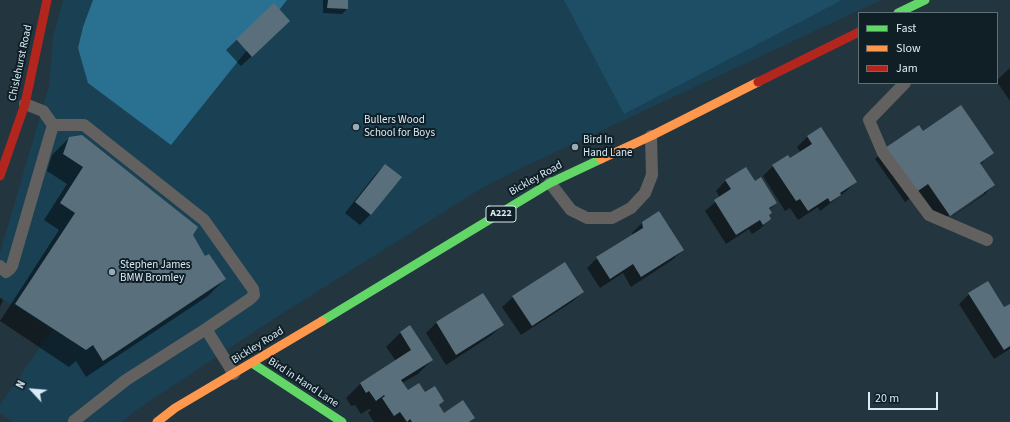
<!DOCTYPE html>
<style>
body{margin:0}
#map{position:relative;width:1010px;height:422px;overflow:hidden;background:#23363f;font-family:"Source Sans 3",sans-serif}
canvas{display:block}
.legend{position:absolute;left:858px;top:12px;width:140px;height:72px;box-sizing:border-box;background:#101e26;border:1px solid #607079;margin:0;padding:5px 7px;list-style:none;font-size:12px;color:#d9ebf6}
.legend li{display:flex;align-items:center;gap:8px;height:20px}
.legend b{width:20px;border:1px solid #607079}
.north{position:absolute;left:12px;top:370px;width:40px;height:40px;-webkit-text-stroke:3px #101e26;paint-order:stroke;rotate:296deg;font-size:11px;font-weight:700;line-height:16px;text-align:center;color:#d9ebf6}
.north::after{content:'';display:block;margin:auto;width:14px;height:18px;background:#d9ebf6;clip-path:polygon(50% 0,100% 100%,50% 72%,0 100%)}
.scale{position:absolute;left:868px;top:392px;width:70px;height:18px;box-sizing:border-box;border:2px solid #d9ebf6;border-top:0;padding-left:5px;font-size:12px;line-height:14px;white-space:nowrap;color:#d9ebf6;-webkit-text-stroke:3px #101e26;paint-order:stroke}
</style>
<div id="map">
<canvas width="1010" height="422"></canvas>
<ul class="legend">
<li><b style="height:5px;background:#63d668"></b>Fast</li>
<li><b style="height:5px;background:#ff974d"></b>Slow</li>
<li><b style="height:5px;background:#b3261e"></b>Jam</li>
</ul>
<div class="north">N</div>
<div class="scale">20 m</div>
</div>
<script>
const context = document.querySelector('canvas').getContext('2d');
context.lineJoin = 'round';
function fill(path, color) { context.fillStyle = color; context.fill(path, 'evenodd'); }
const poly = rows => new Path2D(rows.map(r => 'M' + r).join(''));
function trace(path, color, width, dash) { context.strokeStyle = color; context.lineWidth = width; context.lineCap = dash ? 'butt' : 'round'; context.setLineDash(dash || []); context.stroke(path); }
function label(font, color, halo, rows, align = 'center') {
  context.font = font + ' "Source Sans 3",sans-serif'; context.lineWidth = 4; context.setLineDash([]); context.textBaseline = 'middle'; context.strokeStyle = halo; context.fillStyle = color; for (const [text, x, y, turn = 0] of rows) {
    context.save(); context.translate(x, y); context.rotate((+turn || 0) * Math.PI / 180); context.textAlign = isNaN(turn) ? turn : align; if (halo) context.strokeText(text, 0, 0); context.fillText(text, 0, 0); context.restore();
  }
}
fill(poly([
 [63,0,881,0,521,168,480,189,272,320,139,408,122,422,13,422,0,413,0,405,52,330,0,297,0,253,49,86,53,37]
]), '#1a4054');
fill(poly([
 [564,0,842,0,624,114]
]), '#1e4e65');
fill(poly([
 [93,0,287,0,171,145,88,83,78,48,83,27]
]), '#2a7091');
fill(poly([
 [323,0,347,0,347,9,342,14,323,13],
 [274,4,279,31,241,66,226,50],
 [1010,68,1010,101,997,82,997,80],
 [821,129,856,182,845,192,820,211,818,207,798,220,790,208,785,211,763,176,773,166,790,160,801,153,797,147,807,137],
 [69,138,191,235,205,257,225,279,208,296,86,377,76,361,69,367,0,321,59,230,44,220,67,184,47,171,52,155],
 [885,149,993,152,980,165,994,185,984,195,940,225,918,193,905,202,875,159],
 [984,192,984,194,947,220,945,218],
 [385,165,400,177,370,215,360,225,345,213,375,175],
 [726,180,754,182,776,203,769,210,768,216,770,219,760,229,752,234,749,229,726,244,705,211,720,198,716,191],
 [642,223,683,250,672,260,631,287,623,273,600,288,587,268,597,258,633,235,632,233],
 [583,292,572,302,521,335,502,307,513,297],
 [483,294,502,325,492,335,446,365,426,333,436,323],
 [969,294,1004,309,1010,305,1010,349,994,359,959,304],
 [0,298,3,300,0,307],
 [410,326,432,360,418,374,402,383,408,391,425,393,443,401,439,406,444,414,474,418,470,422,374,422,368,413,371,410,369,409,361,414,355,405,351,406,346,398,360,384,396,361,386,347,400,333]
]), '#0007');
fill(poly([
 [328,0,348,0,348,9,327,8],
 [274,3,290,21,252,57,236,39],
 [961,105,994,153,980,163,995,185,950,216,928,184,915,193,885,148,919,125,923,131],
 [821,127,857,182,840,193,841,195,830,202,828,198,808,211,800,199,796,201,772,165,788,155,790,158,812,144,807,136],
 [82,135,198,227,193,235,205,256,209,254,226,279,103,361,93,345,86,350,15,304,75,213,60,203,83,167,63,154,69,137],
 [385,164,402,177,371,215,355,202],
 [746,167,755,181,761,177,777,203,769,208,772,213,769,215,771,219,763,225,760,220,736,235,714,200,731,189,725,180],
 [659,211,684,250,641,277,633,264,610,279,596,257,643,228,642,222],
 [565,262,584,292,532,326,512,296],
 [988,281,1004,307,1010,304,1010,346,1004,350,968,293],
 [483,293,504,325,456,355,436,322],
 [410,325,433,360,401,380,408,390,419,383,425,392,435,386,444,401,439,405,444,413,463,400,475,418,469,422,412,422,410,419,407,422,400,412,394,416,382,398,385,396,384,395,376,401,369,391,366,393,360,383,411,350,400,332]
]), '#59707c');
trace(poly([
 [905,83,869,120,883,153,929,215,987,240],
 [53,125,84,125,204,220,253,289,254,295,250,299,206,329],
 [550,183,571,210,587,218,612,218,631,208,645,193,652,175,651,136],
 [0,266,6,272,10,269,12,266,53,125,43,111,25,104],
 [74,421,126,380,206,329,234,374]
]), '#62615f', 12);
trace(poly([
 [898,13,925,0],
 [322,321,550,183,601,159],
 [252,363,342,422]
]), '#63d668', 9);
trace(poly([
 [601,159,651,136,758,82],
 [157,422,175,408,322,321]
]), '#ff974d', 9);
trace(poly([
 [758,82,859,32],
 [0,176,25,104,47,0]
]), '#b3261e', 9);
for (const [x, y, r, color] of [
 [356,127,4,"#99acb6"],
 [575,147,4,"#99acb6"],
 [112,272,4,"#99acb6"]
]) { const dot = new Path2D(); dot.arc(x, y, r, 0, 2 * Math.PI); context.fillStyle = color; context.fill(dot); trace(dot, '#101e26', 1.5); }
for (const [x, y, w] of [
 [501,214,30]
]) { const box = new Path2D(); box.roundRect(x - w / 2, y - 8, w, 16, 3); context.fillStyle = '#101e26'; context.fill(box); trace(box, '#d9ebf6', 1); }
label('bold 10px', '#d9ebf6', null, [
 ["A222",501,214]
]);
label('11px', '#d9ebf6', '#101e26', [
 ["Chislehurst Road",21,63,-78],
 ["Bickley Road",536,179,-29],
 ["Bickley Road",258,346,-32],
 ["Bird in Hand Lane",303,383,33]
]);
label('11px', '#d9ebf6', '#101e26', [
 ["Bullers Wood",364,121],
 ["School for Boys",364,134],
 ["Bird In",583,141],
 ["Hand Lane",583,154],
 ["Stephen James",120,266],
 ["BMW Bromley",120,279]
], 'left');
</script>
